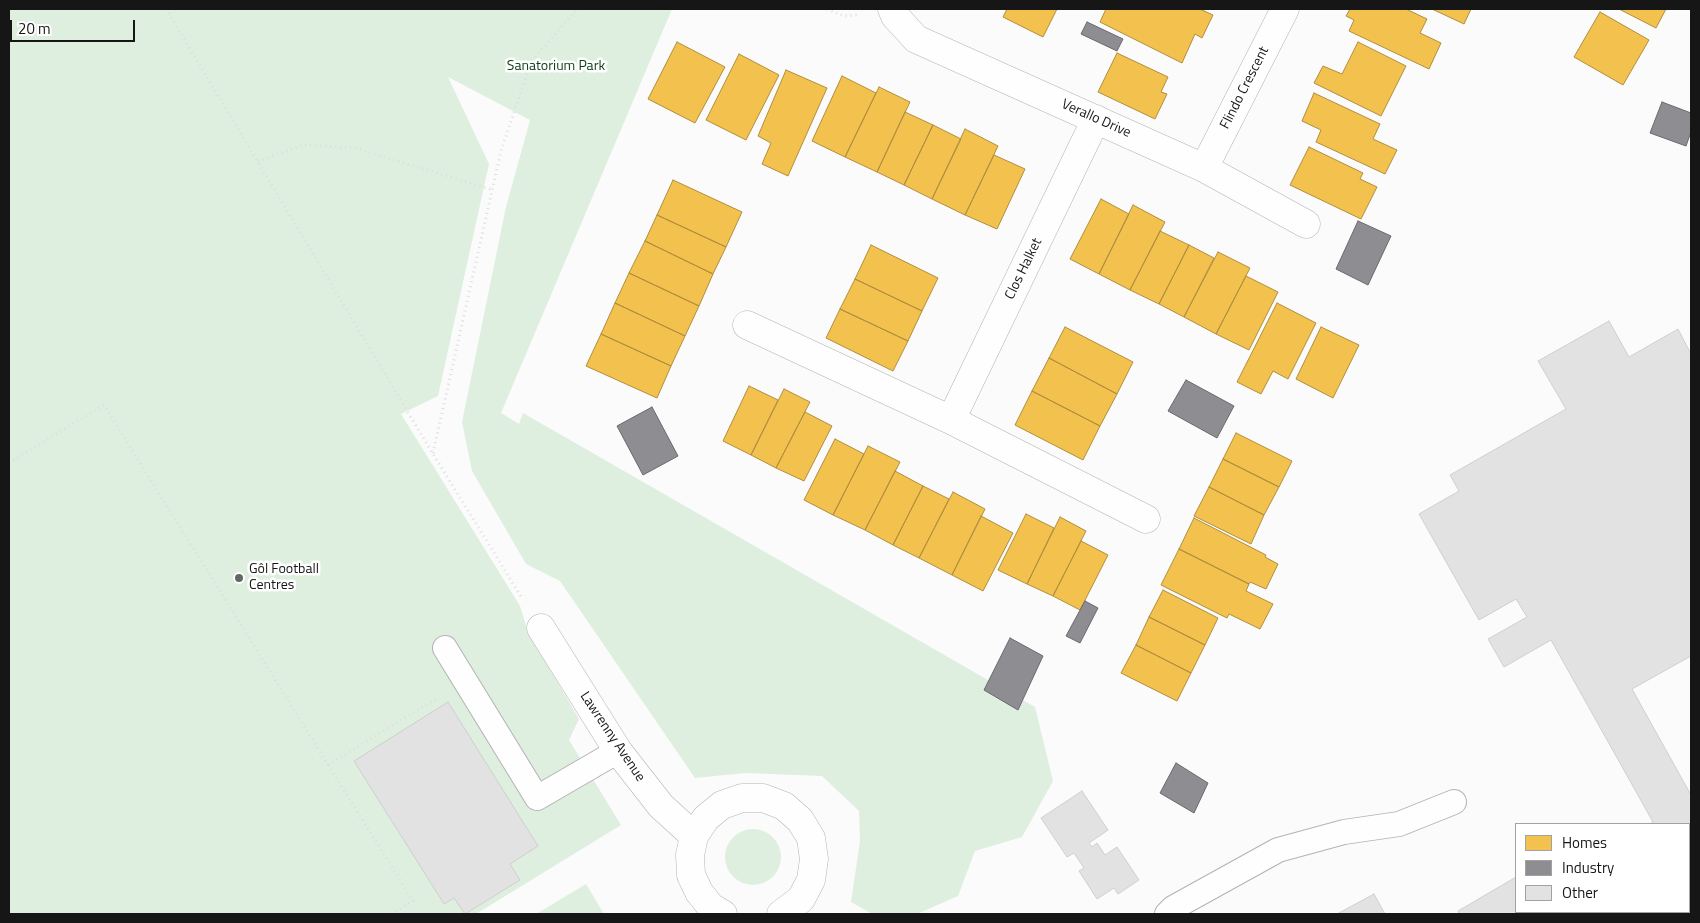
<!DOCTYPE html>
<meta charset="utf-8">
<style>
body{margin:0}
#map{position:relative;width:1700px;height:923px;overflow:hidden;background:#fbfbfc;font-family:"Titillium Web",sans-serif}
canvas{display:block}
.frame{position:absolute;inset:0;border:10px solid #161617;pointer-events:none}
.legend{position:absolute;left:1515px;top:823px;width:175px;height:90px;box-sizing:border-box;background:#fff;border:1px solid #a2a2a2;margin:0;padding:6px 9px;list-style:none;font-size:15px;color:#161617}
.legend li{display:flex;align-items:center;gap:10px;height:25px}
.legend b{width:25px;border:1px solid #a2a2a2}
.scale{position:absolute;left:10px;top:20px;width:125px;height:22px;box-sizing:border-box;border:2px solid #161617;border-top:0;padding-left:6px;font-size:15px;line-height:18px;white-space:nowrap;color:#161617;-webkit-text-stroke:4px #fff;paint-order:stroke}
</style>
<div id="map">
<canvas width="1700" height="923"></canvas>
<div class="frame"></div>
<ul class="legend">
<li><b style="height:14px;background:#f2c14e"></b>Homes</li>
<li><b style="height:14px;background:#8d8d92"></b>Industry</li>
<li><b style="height:14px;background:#e2e2e3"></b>Other</li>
</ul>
<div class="scale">20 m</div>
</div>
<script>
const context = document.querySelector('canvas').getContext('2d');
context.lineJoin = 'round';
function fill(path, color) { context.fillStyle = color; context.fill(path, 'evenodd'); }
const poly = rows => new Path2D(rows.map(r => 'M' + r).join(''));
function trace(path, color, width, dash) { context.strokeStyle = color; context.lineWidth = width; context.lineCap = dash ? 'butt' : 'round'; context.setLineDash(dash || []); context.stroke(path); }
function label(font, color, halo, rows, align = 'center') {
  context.font = font + ' "Titillium Web",sans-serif'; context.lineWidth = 5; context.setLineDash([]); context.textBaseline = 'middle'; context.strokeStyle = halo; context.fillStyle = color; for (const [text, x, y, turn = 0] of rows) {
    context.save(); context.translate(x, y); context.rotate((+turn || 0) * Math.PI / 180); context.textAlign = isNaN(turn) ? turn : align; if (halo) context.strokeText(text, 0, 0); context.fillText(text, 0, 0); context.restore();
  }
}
fill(poly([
 [9,9,672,9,501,413,519,424,523,413,1035,707,1053,781,1022,837,975,851,958,896,917,914,872,914,851,902,860,841,859,811,822,776,745,773,695,778,560,581,526,564,472,471,462,422,506,207,530,120,448,77,489,164,438,396,401,414,520,606,528,632,579,719,569,740,621,825,476,914,9,914],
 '725 857a28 28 0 1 1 56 0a28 28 0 1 1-56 0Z',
 [586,884,604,914,536,914]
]), '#deefdf');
const homes = poly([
 [1007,9,1057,9,1043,37,1003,17,1007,9],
 [1106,9,1200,9,1213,15,1202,38,1195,34,1182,63,1100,22,1106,9],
 [1350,9,1406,9,1427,19,1420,33,1441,43,1429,69,1349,31,1354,20,1346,16,1350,9],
 [1432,9,1471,9,1464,24,1432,9],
 [1619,9,1666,9,1656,28,1619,9],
 [1600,12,1649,40,1623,85,1574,57,1600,12],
 [677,42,725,67,695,123,648,99,677,42],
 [1358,42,1406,66,1381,116,1314,83,1323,66,1342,74,1358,42],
 [1117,53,1168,77,1161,92,1167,94,1155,119,1098,92,1117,53],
 [739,54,779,75,746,140,706,120,739,54],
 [786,70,827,88,788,176,762,164,771,143,758,136,786,70],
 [842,76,876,93,845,157,812,141,842,76],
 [879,87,910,102,877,172,845,157,879,87],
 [1314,93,1380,124,1373,139,1397,150,1385,174,1316,142,1321,130,1302,121,1314,93],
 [905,112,933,125,904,185,877,172,905,112],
 [933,125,961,139,932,199,904,185,933,125],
 [965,129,998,146,965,215,932,199,965,129],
 [1309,147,1363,173,1360,179,1377,187,1361,219,1290,185,1309,147],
 [994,155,1025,169,997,229,965,215,994,155],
 [673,180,742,212,726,247,657,215,673,180],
 [1101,199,1129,214,1099,274,1070,259,1101,199],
 [1133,205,1165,222,1130,290,1099,274,1133,205],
 [657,215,726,247,713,274,645,241,657,215],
 [1160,231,1189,245,1159,304,1130,290,1160,231],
 [645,241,713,274,699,306,629,273,645,241],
 [871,245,938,278,922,311,855,279,871,245],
 [1189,245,1214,258,1184,317,1159,304,1189,245],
 [1218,252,1250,268,1216,334,1184,317,1218,252],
 [629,273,699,306,685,336,615,303,629,273],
 [1246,276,1278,292,1249,350,1216,334,1246,276],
 [855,279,922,311,908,341,840,309,855,279],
 [615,303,685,336,671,366,601,334,615,303],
 [1277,303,1316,323,1288,379,1273,371,1261,394,1237,382,1277,303],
 [840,309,908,341,893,371,826,338,840,309],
 [1065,327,1133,362,1117,394,1049,358,1065,327],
 [1321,327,1359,345,1333,398,1296,379,1321,327],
 [601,334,671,366,657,398,586,366,601,334],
 [1049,358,1117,394,1100,426,1032,391,1049,358],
 [749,386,778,400,751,455,723,441,749,386],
 [784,389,810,402,776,468,751,455,784,389],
 [1032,391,1100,426,1083,460,1015,425,1032,391],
 [805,412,832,426,804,481,776,468,805,412],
 [1236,433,1292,461,1279,487,1223,459,1236,433],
 [835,439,864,454,833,515,804,500,835,439],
 [868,446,900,462,865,530,833,515,868,446],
 [1223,459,1279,487,1264,515,1209,487,1223,459],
 [895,471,923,486,893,545,865,530,895,471],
 [923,486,949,499,919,558,893,545,923,486],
 [1209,487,1264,515,1251,544,1194,516,1209,487],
 [953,492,985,509,952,575,919,558,953,492],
 [1026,514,1054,528,1027,584,998,570,1026,514],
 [981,516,1013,533,983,591,952,575,981,516],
 [1060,517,1086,531,1053,596,1027,584,1060,517],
 [1194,518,1266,555,1265,557,1278,564,1266,589,1250,582,1249,584,1179,549,1194,518],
 [1081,541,1108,555,1080,610,1053,596,1081,541],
 [1179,549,1249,584,1246,591,1273,604,1260,629,1229,614,1227,618,1161,585,1179,549],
 [1163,590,1218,618,1205,645,1149,617,1163,590],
 [1149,617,1205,645,1191,673,1136,645,1149,617],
 [1136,645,1191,673,1177,701,1121,673,1136,645]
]);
fill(homes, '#f2c14e');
trace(homes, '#b08e3e', 1);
const industry = poly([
 [1087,22,1123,39,1117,51,1081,34,1087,22],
 [1662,102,1691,113,1691,132,1686,146,1650,133,1662,102],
 [1358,221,1391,236,1368,285,1336,269,1358,221],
 [1186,380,1234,406,1217,438,1168,411,1186,380],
 [652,407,678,456,643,475,617,426,652,407],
 [1085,601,1098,608,1080,643,1066,636,1085,601],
 [1010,638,1043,656,1018,710,984,690,1010,638],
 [1176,763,1208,783,1194,813,1160,793,1176,763]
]);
fill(industry, '#8d8d92');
trace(industry, '#69696d', 1);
const building = poly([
 [1609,321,1629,357,1678,329,1691,354,1691,656,1632,689,1691,795,1691,906,1689,902,1689,824,1650,824,1653,822,1551,640,1504,667,1488,639,1527,617,1516,599,1479,620,1419,514,1459,491,1450,475,1566,409,1538,361,1609,321],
 [448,702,538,846,510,864,520,880,465,914,454,898,444,904,354,761,448,702],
 [1082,791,1108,830,1089,843,1092,847,1097,843,1105,855,1117,847,1139,880,1118,894,1114,888,1097,899,1079,871,1084,868,1074,853,1067,857,1041,818,1082,791],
 [1516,877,1516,912,1589,912,1585,914,1459,914,1458,911,1516,877],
 [1374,894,1385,914,1337,914,1374,894]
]);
fill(building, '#e2e2e3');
trace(building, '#cfcfcf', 1);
const lane = poly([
 [445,648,537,798,618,751],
 [1167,914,1173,908,1278,850,1344,832,1399,824,1454,802]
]);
const street = poly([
 [892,9,895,16,916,39,1204,168,1306,224],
 [1204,168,1285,9],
 [747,325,951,420,1146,519],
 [951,420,1096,119],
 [541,628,618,751,661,806,694,836],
 [723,914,711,907,699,892,691,875,690,855,694,836,706,818,722,805,742,798,763,798,784,806,800,820,811,838,814,859,811,880,801,899,781,914]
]);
trace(lane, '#b3b3b4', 26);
trace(street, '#b3b3b4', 29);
trace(poly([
 [166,9,433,454,522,598],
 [827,9,844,16,857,15],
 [258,161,304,145,355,148,493,190],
 [433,453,501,151,531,62,577,9],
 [9,463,104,405,413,901,391,914],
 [328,765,437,698]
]), '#ddddde', 3, [1, 4]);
trace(lane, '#fefeff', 24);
trace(street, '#fefeff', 28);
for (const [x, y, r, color] of [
 [239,578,5,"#666667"]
]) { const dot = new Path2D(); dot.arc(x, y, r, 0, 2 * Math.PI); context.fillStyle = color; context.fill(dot); trace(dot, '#fff', 2); }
label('14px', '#0a3b12', '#fff', [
 ["Sanatorium Park",556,67]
]);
label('14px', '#161617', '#fff', [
 ["Flindo Crescent",1245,88,-63],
 ["Verallo Drive",1096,119,24],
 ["Clos Halket",1024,269,-64],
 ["Lawrenny Avenue",612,737,56]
]);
label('14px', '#161617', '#fff', [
 ["Gôl Football",249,570],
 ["Centres",249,586]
], 'left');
</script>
